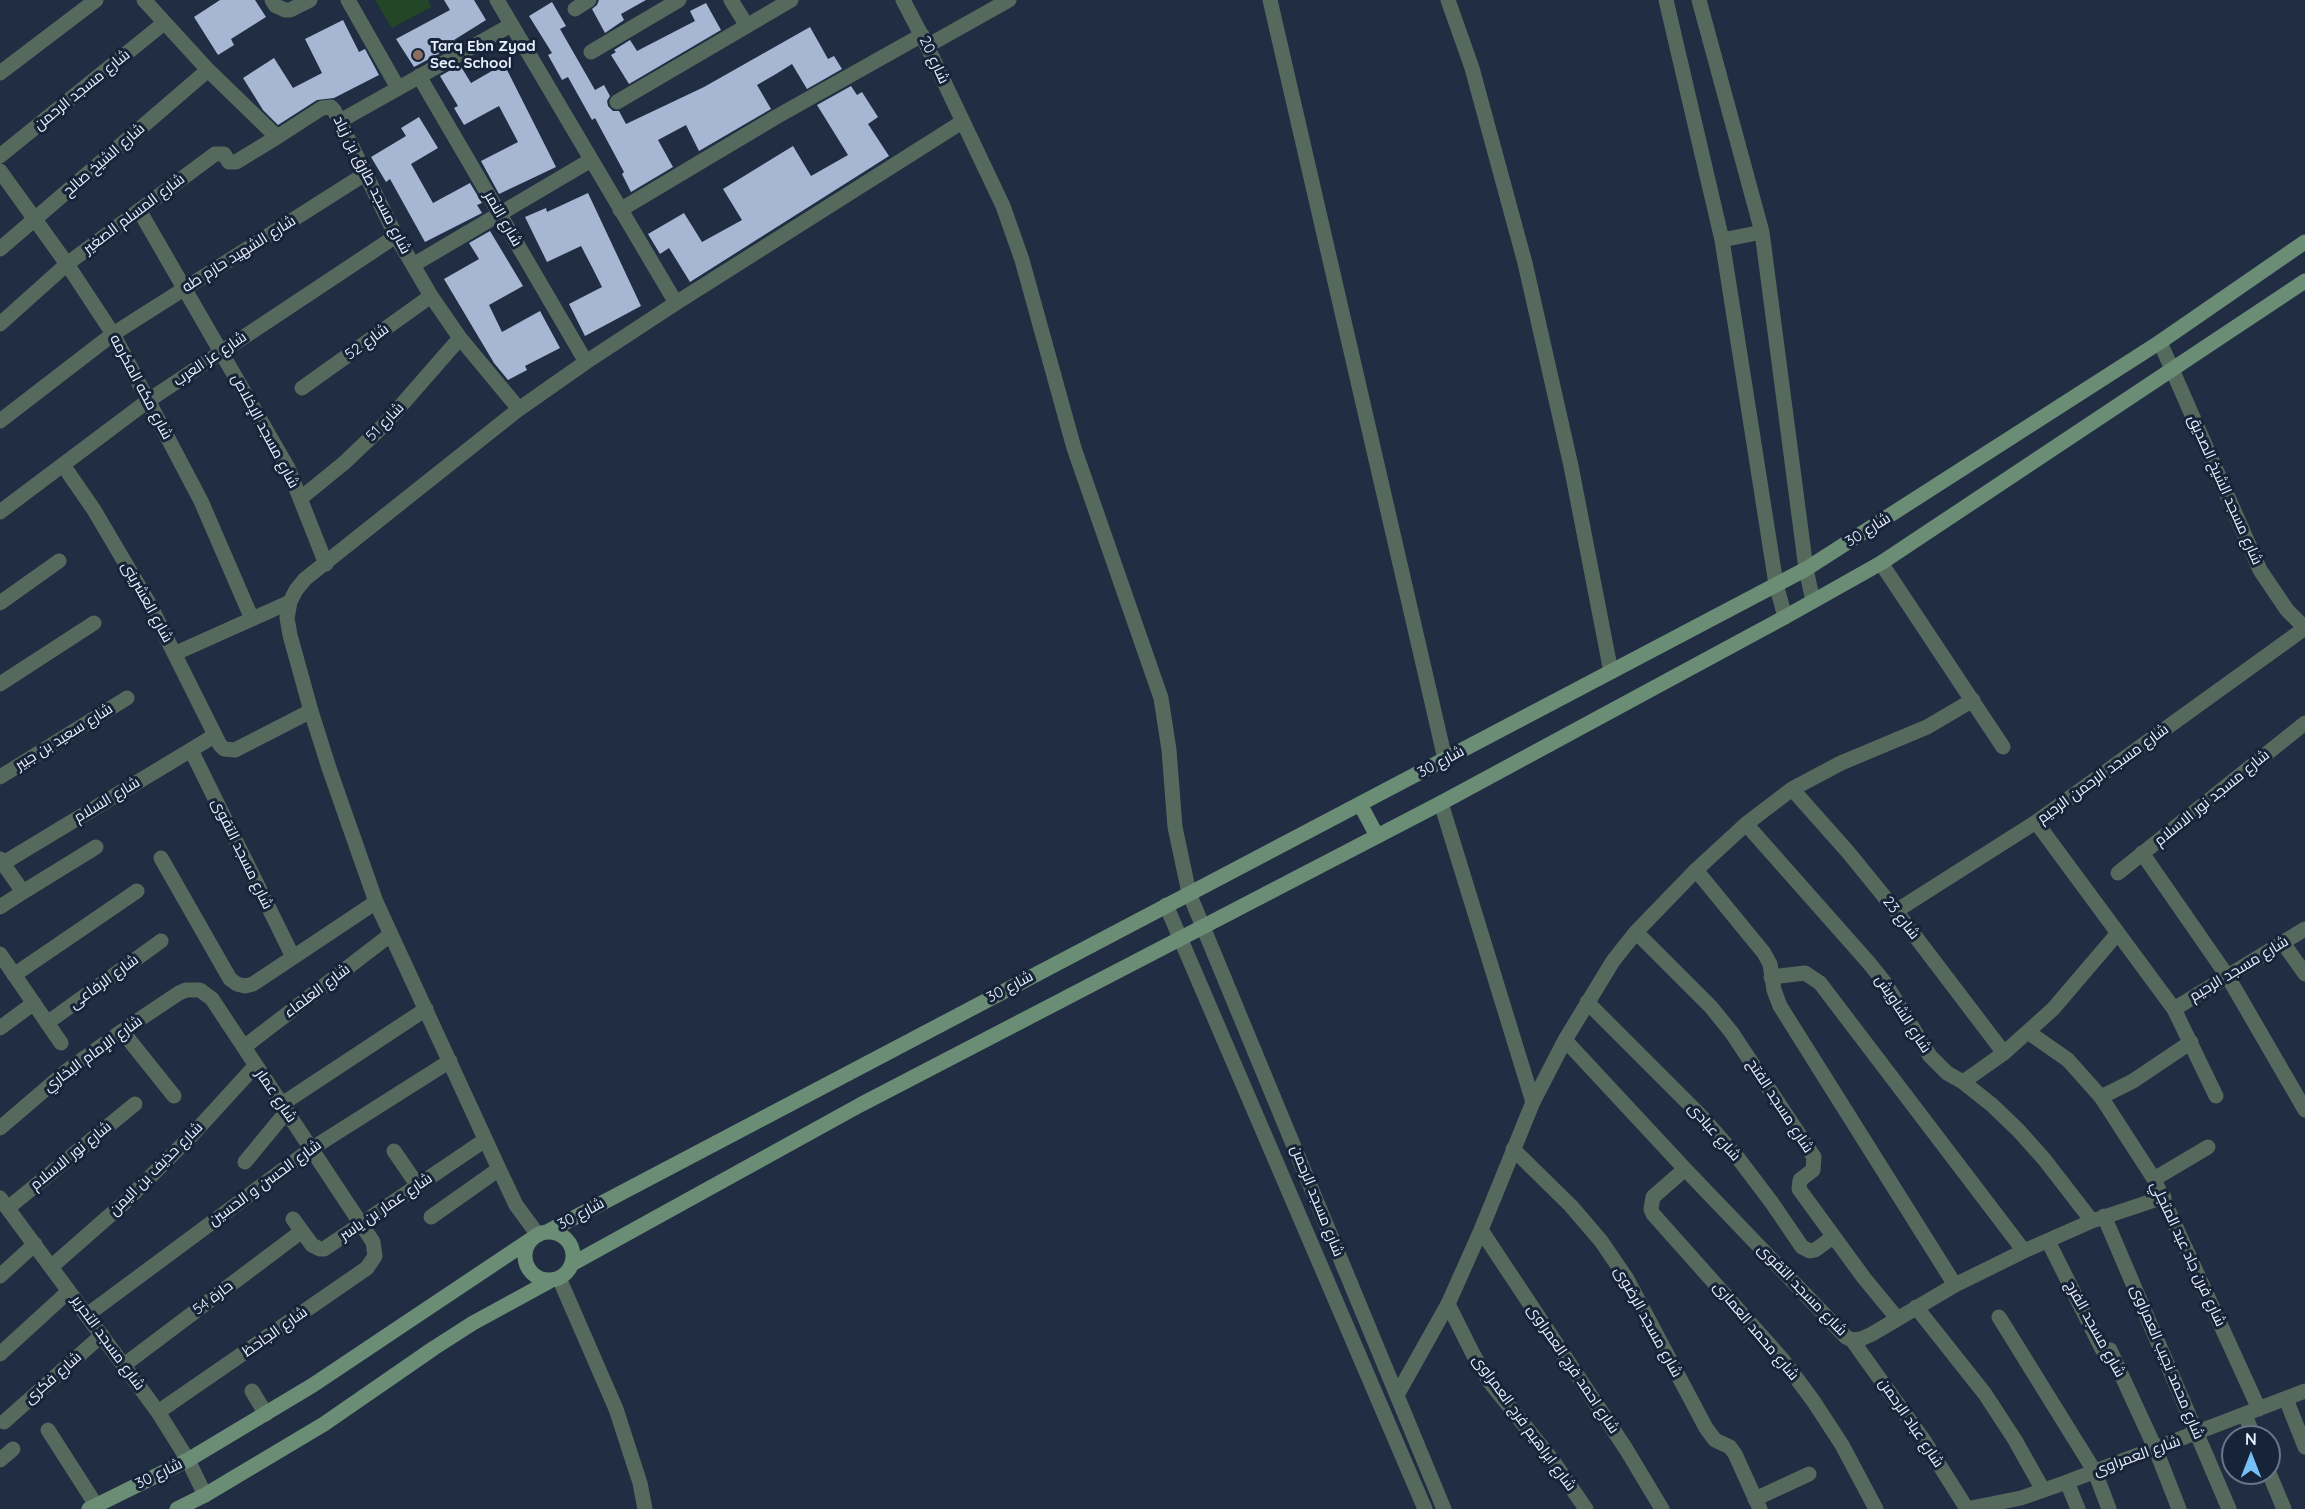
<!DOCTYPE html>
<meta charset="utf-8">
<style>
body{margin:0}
#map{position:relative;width:2305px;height:1509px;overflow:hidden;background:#202d43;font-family:Quicksand,sans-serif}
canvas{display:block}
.north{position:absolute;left:2221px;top:1425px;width:60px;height:60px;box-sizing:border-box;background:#172338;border:2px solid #6a7588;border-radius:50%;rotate:0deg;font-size:16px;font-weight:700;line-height:24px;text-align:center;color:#e7f0ff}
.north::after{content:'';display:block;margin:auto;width:21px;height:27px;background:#74c0f6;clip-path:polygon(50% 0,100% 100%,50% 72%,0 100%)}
</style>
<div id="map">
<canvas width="2305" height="1509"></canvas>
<div class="north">N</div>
</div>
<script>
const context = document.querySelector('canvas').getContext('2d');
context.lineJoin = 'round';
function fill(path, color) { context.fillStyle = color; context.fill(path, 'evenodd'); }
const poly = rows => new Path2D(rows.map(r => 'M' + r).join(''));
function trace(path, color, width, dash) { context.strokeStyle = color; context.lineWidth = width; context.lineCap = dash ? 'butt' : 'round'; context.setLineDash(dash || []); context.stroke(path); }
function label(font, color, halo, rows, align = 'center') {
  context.font = font + ' Quicksand,Cairo,sans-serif'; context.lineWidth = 6; context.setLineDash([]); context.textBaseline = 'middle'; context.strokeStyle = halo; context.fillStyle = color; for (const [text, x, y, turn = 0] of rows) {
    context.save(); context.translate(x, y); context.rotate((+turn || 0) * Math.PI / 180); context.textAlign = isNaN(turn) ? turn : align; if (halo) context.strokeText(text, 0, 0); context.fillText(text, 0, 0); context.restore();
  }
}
fill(poly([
 [375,0,428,0,431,7,392,28]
]), '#234726');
fill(poly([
 [220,0,255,0,266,17,231,39,234,45,218,55,194,17],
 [444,0,474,0,486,20,454,40,457,44,414,67,396,39,450,10],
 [599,0,646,0,621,14,624,20,605,33,592,9,597,5],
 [552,2,566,26,560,29,595,90,604,85,610,96,607,101,608,106,613,111,619,111,626,124,704,87,810,27,828,59,834,56,842,69,807,89,792,64,776,74,757,85,771,109,699,151,686,125,658,140,673,167,631,192,622,174,624,172,595,118,592,120,568,77,562,80,548,55,552,53,529,16],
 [706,3,721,30,629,84,611,55,616,52,614,50,630,40,637,51,695,21,690,11],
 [343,20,359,52,365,49,379,75,334,98,317,100,278,125,263,110,243,78,274,58,293,88,322,73,305,39],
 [504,64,556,167,499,194,481,161,518,142,499,106,464,125,454,108,458,106,440,76,460,65,471,83],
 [851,86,857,95,862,92,878,117,868,124,889,156,690,282,669,248,660,254,648,234,684,213,702,242,742,220,723,189,793,146,811,176,848,155,817,105],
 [419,117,438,148,411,164,433,203,470,183,482,203,477,205,482,213,425,242,390,179,386,182,371,157,406,136,401,128],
 [588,193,641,306,585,336,569,304,602,287,593,269,581,246,547,262,525,217,546,208,547,212],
 [490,231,523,286,489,305,502,332,540,311,560,348,525,366,527,370,508,380,494,363,444,279,479,259,469,243]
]), '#a7b7d3');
trace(poly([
 [144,0,208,70,277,137,322,108,331,107,334,110,396,236,431,296,460,338,519,409],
 [272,0,276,6,285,10,290,10,310,0],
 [348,0,398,88],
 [497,0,676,303],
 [731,0,747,26],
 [903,0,927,46,1003,206,1022,260,1074,448,1161,698,1169,750,1175,827,1189,893,1444,1509],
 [1270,0,1445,759],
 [1448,0,1472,68,1525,263,1571,466,1611,672],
 [1666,0,1722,240,1776,584,1785,617],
 [1699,0,1762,232,1806,569,1813,601],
 [575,9,589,0],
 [927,46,1009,0],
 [591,52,679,0],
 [0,73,96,0],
 [419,76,586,362],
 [617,102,791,0],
 [340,121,511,25],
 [0,156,164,23],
 [0,171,67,264,113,334,201,501,252,619],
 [139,210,288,468,326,564],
 [620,210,776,117,922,35],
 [1722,240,1762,232],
 [0,249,208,70],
 [413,265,591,160],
 [0,324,67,264,215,154,224,154,229,162,236,162,277,137],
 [2160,342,2260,570,2287,610,2305,628],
 [302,388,431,296],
 [0,421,113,334,365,174],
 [63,465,94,510,150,605,220,745,224,749,235,750,311,711],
 [301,498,344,463,384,425,460,338],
 [0,512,149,400,396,236],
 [1881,563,2003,747],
 [0,603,59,561],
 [176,653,290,602],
 [0,684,94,623],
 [191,750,293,957],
 [0,777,127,698],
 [1792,789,1848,852,1896,911,2004,1053],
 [1441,803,1533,1102],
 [2036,822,2174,1009,2216,1096],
 [1746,824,1869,963,1885,983,1930,1056,1947,1073,1963,1082,1992,1105,2019,1131,2044,1159,2092,1221],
 [2142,853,2228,977,2305,1110],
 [161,858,230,979,237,984,245,986,253,984,376,902],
 [0,859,23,892,0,907],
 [0,865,214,736],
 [1696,870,1764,953,1770,964,1774,990,1780,1006,1955,1285],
 [2118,873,2305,723],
 [23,892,96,847],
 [1166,905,1425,1509],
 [1896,911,2036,822,2305,628],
 [1636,932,1711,1007,1732,1033,1814,1157,1813,1170,1800,1180,1799,1189,1864,1278,1897,1318],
 [2283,943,2305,974],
 [0,954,61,1043],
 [14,975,137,891],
 [1771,977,1805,973,1820,983,2024,1251],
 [1587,1002,1701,1116,1738,1158,1772,1203,1802,1247,1810,1251,1815,1250,1833,1237],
 [2174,1009,2305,929],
 [47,1023,161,941],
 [0,1028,34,1003],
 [122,1031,174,1096],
 [2028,1032,2068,1060,2101,1097,2154,1179,2259,1409],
 [1565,1040,1685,1169,1846,1337,1852,1340,1861,1339,1872,1334,1955,1285,2024,1251,2092,1221,2164,1197],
 [244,1047,390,935],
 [1963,1082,2004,1053,2053,1009,2117,934],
 [2101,1097,2133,1081,2191,1042],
 [282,1104,426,1009],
 [0,1128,69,1069,122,1031,179,993,186,990,200,990,212,999,373,1242,375,1256,367,1268,158,1412],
 [1513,1149,1571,1206,1601,1241,1627,1279,1706,1428,1715,1440,1730,1447,1735,1454,1760,1509],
 [394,1151,418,1186],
 [245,1162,287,1111],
 [1685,1169,1653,1197,1651,1209,1653,1214,1783,1360,1814,1402,1842,1445,1876,1509],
 [2154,1179,2208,1147],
 [0,1198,158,1412,188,1460,205,1495],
 [8,1208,135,1104],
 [2104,1216,2229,1509],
 [431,1217,499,1169],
 [293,1219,312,1245,320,1249,324,1249,485,1140],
 [1481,1230,1626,1449,1662,1509],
 [538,1235,516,1205,499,1169,376,902,329,768,311,711,290,635,287,618,290,602,296,590,305,579,519,409,586,362,676,303,962,122],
 [2048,1241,2102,1349,2110,1350,2156,1450,2179,1509],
 [51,1267,124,1203,192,1135,256,1065],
 [0,1276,35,1244],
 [559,1278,616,1409,640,1483,645,1509],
 [1448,1304,1473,1354,1489,1381,1553,1461,1586,1509],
 [1916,1307,1985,1394,2015,1440,2043,1490],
 [87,1315,311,1149,450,1061],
 [1999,1317,2095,1472,2109,1509],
 [1852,1340,1923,1439,1967,1509],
 [0,1354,69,1291],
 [124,1365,302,1231],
 [252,1391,266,1414],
 [1397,1395,1448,1304,1481,1230,1533,1102,1565,1040,1613,961,1636,932,1696,870,1746,824,1792,789,1841,763,1927,727,1973,700],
 [2286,1399,2305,1447],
 [2245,1415,2254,1437],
 [4,1422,102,1335],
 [48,1430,96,1505],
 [0,1460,13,1449],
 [2269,1473,2284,1509],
 [2067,1482,2078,1509],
 [1755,1499,1809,1474],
 [1966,1509,2021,1498,2067,1482,2305,1391]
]), '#556a5c', 15);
trace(poly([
 [1360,804,1377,836],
 [547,1232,1806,569,2160,342,2305,242],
 '525 1256a24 24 0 1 1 48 0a24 24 0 1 1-48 0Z',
 [572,1264,860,1105,1441,803,1785,617,1881,563,2305,281],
 [89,1509,188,1460,313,1385,530,1240],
 [177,1509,205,1495,324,1424,434,1348,473,1323,550,1281]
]), '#6b8c75', 15);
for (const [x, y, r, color] of [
 [418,55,6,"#8d6e63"]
]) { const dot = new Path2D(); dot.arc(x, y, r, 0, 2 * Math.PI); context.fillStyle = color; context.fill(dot); trace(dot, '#172338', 2); }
label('bold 15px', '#e7f0ff', '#172338', [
 ["Tarq Ebn Zyad",430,46],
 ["Sec. School",430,63]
], 'left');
label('15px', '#e7f0ff', '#172338', [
 ["شارع 20",934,60,65],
 ["شارع مسجد الرحمن",82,90,-39],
 ["شارع الشيخ صالح",104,160,-41],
 ["شارع مسجد طارق بن زياد",372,185,63],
 ["شارع المسلم الصغير",134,214,-37],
 ["شارع النمر",503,219,60],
 ["شارع الشهيد حازم طه",239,254,-32],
 ["شارع 52",367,342,-36],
 ["شارع عز العرب",210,359,-34],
 ["شارع مكه المكرمه",141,387,62],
 ["شارع 51",385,422,-46],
 ["شارع مسجد الإخلاص",265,431,62],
 ["شارع مسجد الشيخ الصديق",2225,490,66],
 ["شارع 30",1868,530,-32],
 ["شارع العشرينى",147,602,61],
 ["شارع سعيد بن جبير",64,737,-32],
 ["شارع 30",1441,762,-28],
 ["شارع مسجد الرحمن الرحيم",2103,774,-36],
 ["شارع مسجد نور الاسلام",2212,798,-39],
 ["شارع السلام",107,800,-31],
 ["شارع مسجد التقوى",242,854,64],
 ["شارع 23",1901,918,52],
 ["شارع مسجد الرحيم",2239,969,-31],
 ["شارع الرفاعى",104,982,-36],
 ["شارع 30",1010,987,-28],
 ["شارع العلماء",317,991,-37],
 ["شارع الشاويش",1903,1014,57],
 ["شارع الإمام البخاري",93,1054,-36],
 ["شارع عمار",276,1096,56],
 ["شارع مسجد الفتح",1780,1106,57],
 ["شارع عبادى",1714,1132,49],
 ["شارع نور الاسلام",71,1156,-39],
 ["شارع حذيف بن اليمن",156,1169,-45],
 ["شارع الحسن و الحسين",265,1183,-36],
 ["شارع مسجد الرحمن",1317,1201,68],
 ["شارع عمار بن ياسر",386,1207,-34],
 ["شارع 30",581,1214,-28],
 ["شارع فرن جاد عبد المتجلي",2188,1254,65],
 ["شارع مسجد التقوى",1802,1290,46],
 ["حارة 54",213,1298,-37],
 ["شارع مسجد الرضوى",1648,1322,61],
 ["شارع مسجد الفرج",2095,1329,61],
 ["شارع محمد العمارى",1756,1331,50],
 ["شارع الجاحظ",275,1332,-35],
 ["شارع مسجد التحرير",108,1343,54],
 ["شارع محمد نجيب العمراوى",2167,1362,67],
 ["شارع احمد فرج العمراوى",1573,1369,56],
 ["شارع فكرى",53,1378,-41],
 ["شارع ابراهيم فرج العمراوى",1524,1423,54],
 ["شارع عباد الرحمن",1911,1423,56],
 ["شارع العمراوى",2137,1456,-20],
 ["شارع 30",159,1474,-26]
]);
</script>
